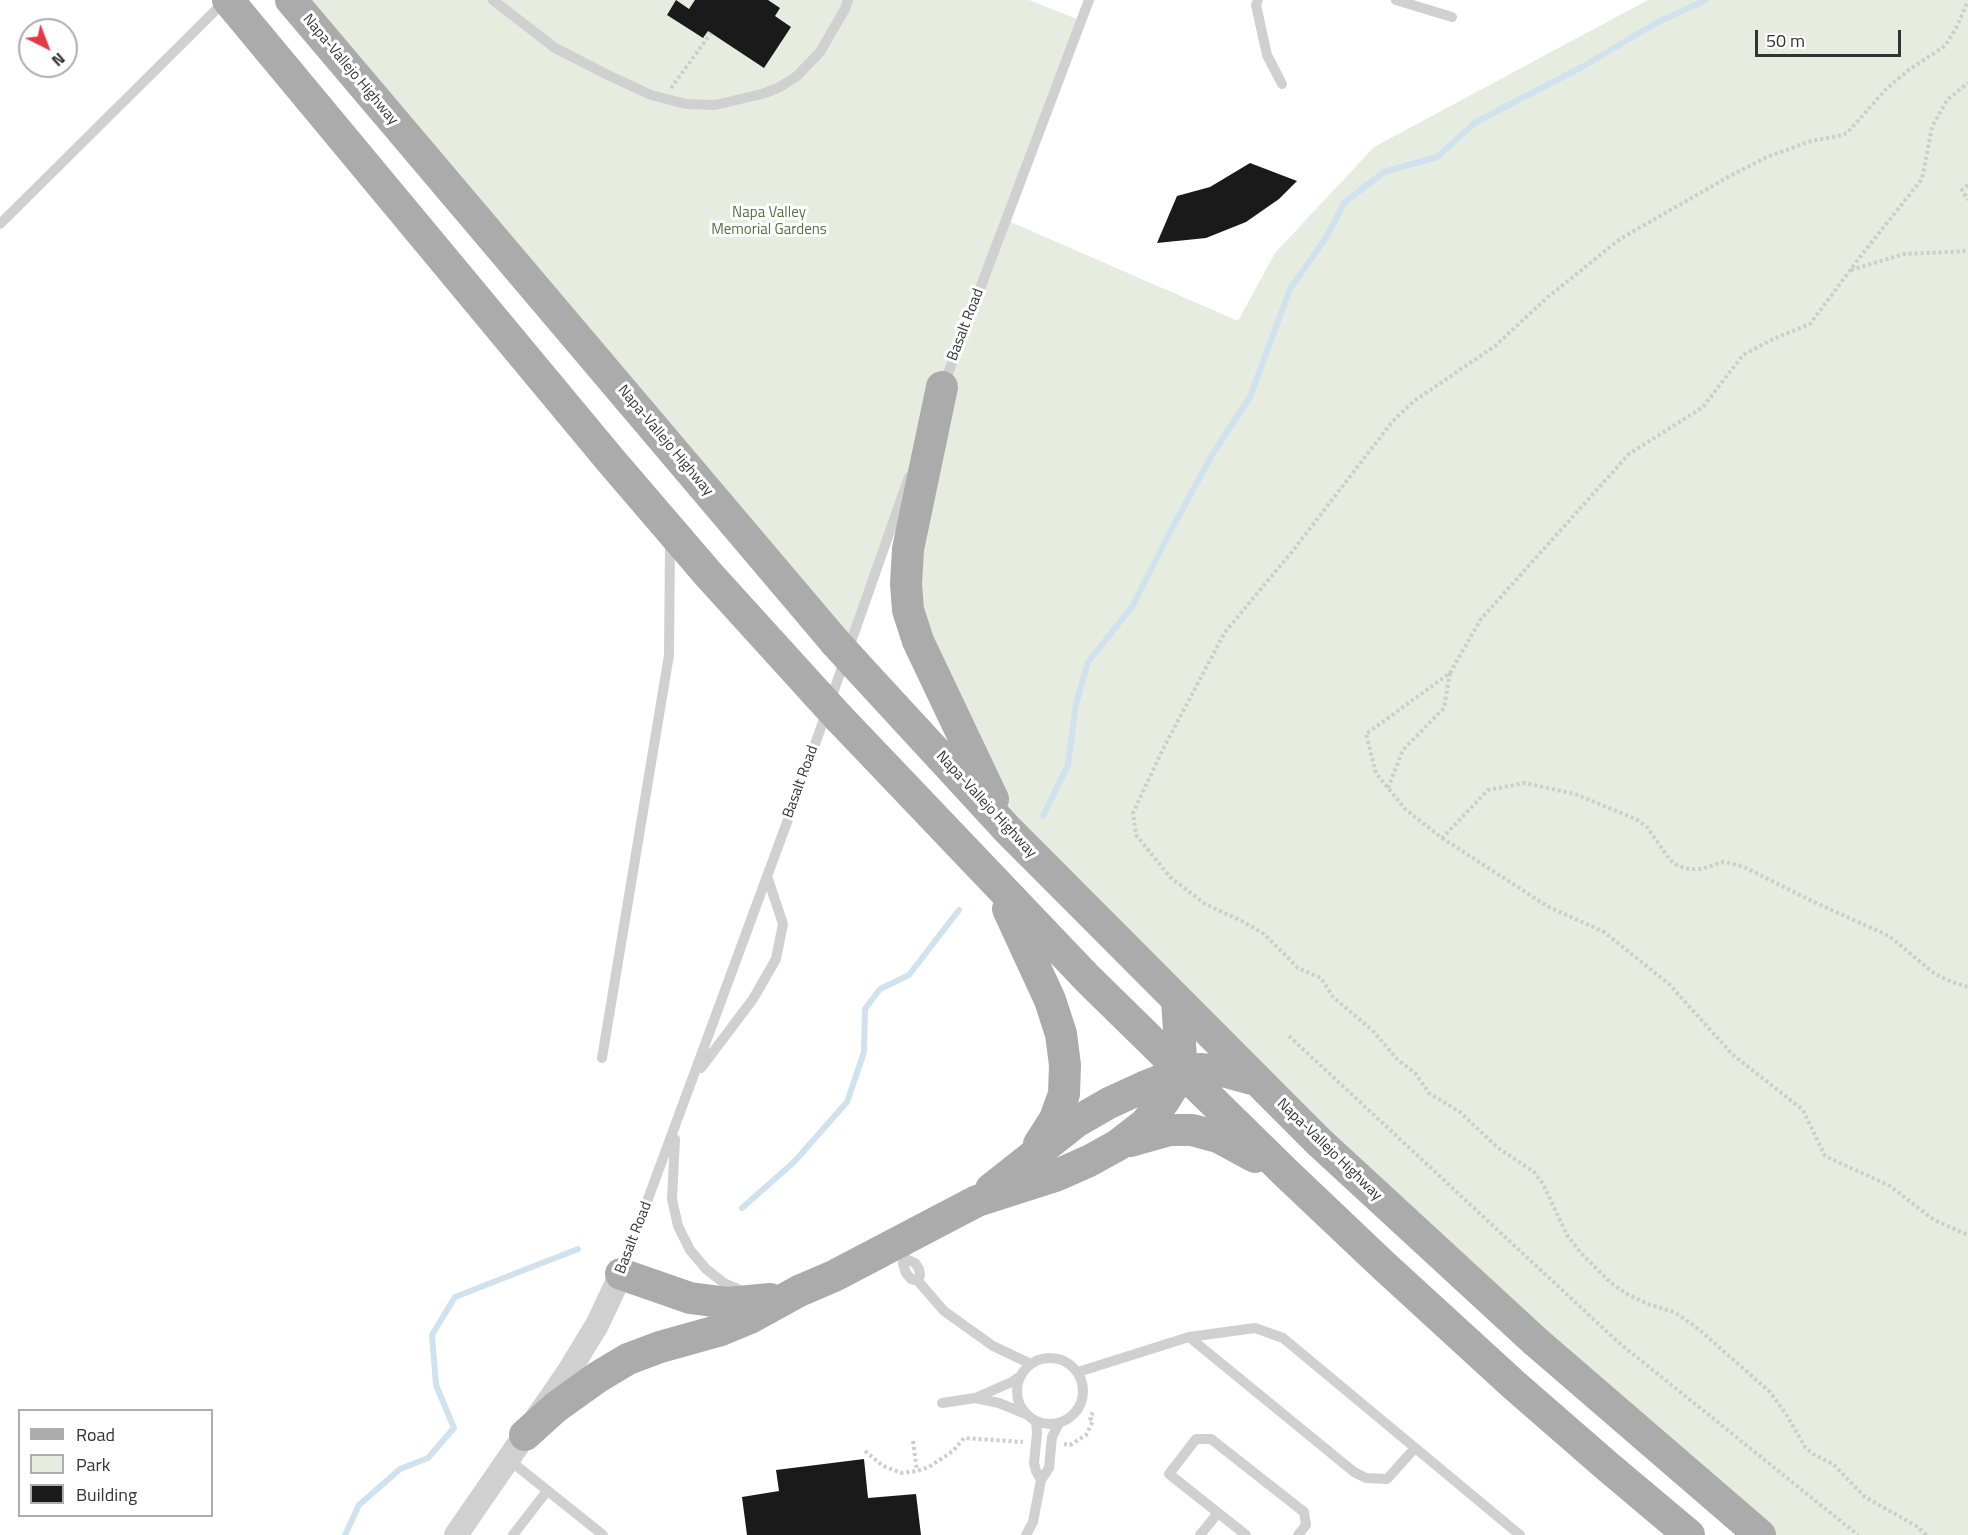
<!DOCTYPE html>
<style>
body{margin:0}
#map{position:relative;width:1968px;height:1535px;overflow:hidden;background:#fff;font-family:"Titillium Web",sans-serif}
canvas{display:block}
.legend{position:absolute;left:18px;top:1409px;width:195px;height:108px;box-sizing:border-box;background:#fff;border:2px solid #adadad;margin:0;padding:8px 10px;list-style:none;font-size:18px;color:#333}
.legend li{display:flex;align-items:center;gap:12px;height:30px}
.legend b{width:30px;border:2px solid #adadad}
.north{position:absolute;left:18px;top:18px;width:60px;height:60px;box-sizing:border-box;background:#fff;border:2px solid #adadad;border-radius:50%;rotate:138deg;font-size:16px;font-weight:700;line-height:24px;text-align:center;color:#333}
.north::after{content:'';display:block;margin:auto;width:21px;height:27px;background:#e63946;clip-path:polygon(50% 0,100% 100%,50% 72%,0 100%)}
.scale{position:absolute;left:1755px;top:30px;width:146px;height:27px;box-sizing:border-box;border:3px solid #333;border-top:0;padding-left:8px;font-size:18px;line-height:21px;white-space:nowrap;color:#333;-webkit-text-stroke:4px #fff;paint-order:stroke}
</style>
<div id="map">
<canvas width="1968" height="1535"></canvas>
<ul class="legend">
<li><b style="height:8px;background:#ababab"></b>Road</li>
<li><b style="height:16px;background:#e6ecdf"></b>Park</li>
<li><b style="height:16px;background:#1a1a1a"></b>Building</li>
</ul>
<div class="north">N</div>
<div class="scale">50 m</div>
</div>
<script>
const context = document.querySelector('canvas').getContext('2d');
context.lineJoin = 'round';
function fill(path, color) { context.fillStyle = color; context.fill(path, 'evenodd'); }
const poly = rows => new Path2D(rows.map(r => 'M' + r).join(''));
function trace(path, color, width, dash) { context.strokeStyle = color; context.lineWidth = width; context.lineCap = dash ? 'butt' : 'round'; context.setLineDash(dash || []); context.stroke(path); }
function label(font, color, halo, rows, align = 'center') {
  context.font = font + ' "Titillium Web",sans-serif'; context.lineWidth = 6; context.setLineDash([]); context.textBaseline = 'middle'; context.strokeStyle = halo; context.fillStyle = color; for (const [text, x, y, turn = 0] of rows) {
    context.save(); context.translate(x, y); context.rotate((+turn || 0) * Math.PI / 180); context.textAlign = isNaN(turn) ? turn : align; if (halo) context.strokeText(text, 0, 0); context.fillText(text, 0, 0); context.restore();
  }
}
fill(poly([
 [291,0,1029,0,1082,21,1006,220,1238,321,1275,253,1374,147,1648,0,1968,0,1968,1535,1760,1535,1177,1001,1090,889,1008,830,908,610,941,393,848,651]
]), '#e6ecdf');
trace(poly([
 [1043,816,1068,765,1076,704,1088,662,1132,607,1170,532,1212,455,1250,397,1290,289,1325,239,1345,202,1384,172,1437,157,1476,122,1582,67,1656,23,1706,0],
 [742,1208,794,1162,847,1102,864,1052,865,1009,880,989,909,975,959,910],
 [345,1535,359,1505,400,1469,428,1458,454,1428,436,1385,432,1335,455,1297,578,1249]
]), '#cfe2ee', 6);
fill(poly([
 [676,0,689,9,695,0,768,0,780,8,775,16,791,27,764,68,708,31,703,38,667,15],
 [1250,163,1297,181,1279,199,1246,222,1206,238,1157,243,1177,196,1210,187],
 [864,1459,868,1498,916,1494,921,1535,747,1535,742,1497,779,1491,776,1470]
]), '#1a1a1a');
trace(poly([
 [671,88,711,33],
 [1968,185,1962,190,1968,200],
 [1851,270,1904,254,1968,251],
 [1450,673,1481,619,1629,454,1703,407,1743,355,1773,339,1810,324,1860,257,1922,179,1932,127,1947,100,1968,83],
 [1388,788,1403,750,1444,708,1450,673,1366,734,1376,773,1388,788,1405,809,1442,838,1488,790,1525,783,1575,794,1636,819,1647,827,1670,860,1678,866,1689,869,1701,869,1723,862,1742,866,1814,902,1889,936,1935,974,1952,982,1968,987],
 [1442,838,1547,906,1604,932,1669,984,1732,1054,1803,1110,1825,1156,1890,1186,1934,1220,1968,1235],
 [1289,1036,1618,1342,1858,1535],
 [913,1441,917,1471],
 [1064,1444,1070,1445,1086,1435,1093,1421,1090,1418,1094,1410],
 [865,1451,883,1466,902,1473,917,1471,929,1467,953,1451,964,1438,1023,1442],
 [1926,1535,1918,1527,1865,1497,1833,1464,1813,1454,1805,1447,1786,1414,1770,1392,1695,1326,1674,1312,1648,1304,1627,1294,1610,1282,1580,1252,1567,1235,1543,1184,1534,1172,1497,1147,1460,1112,1429,1093,1416,1074,1397,1059,1373,1031,1333,997,1321,978,1298,968,1264,934,1242,921,1205,904,1170,877,1136,835,1133,813,1162,751,1225,632,1291,553,1392,422,1414,401,1495,346,1548,297,1620,239,1728,177,1767,157,1811,141,1843,135,1848,132,1886,89,1910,69,1945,46,1957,26,1968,1]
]), '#cdcdcd', 4, [3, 3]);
trace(poly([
 [493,0,555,48,610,76,651,95,686,104,715,105,762,94,778,88,797,76,820,52,845,9,848,0],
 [1258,0,1256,5,1267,55,1282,84],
 [1396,0,1452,17],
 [0,224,226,0],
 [944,384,1089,0],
 [602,1058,669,655,670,542],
 [701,1068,753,999,776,959,783,924,767,876],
 [675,1139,672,1199,678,1226,690,1250,706,1269,724,1283,745,1292],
 [898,1247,904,1258,903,1264,906,1273,911,1279,918,1281,920,1275,919,1269,915,1263,904,1258],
 [621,1272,800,787,909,477],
 [918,1281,944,1311,993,1346,1031,1364],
 [1189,1337,1354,1472,1366,1478,1387,1479,1415,1448],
 '1017 1391a33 33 0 1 1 66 0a33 33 0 1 1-66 0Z',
 [1078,1372,1189,1337,1255,1328,1283,1338,1520,1535],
 [975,1398,999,1403,1026,1414],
 [942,1403,975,1398,1012,1382,1021,1376],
 [1036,1421,1037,1433,1034,1463,1036,1471,1041,1480,1049,1468,1052,1437,1059,1423],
 [508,1459,603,1535],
 [513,1535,547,1491],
 [1026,1535,1033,1522,1041,1480],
 [1200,1535,1218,1513],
 [1246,1535,1169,1474,1196,1439,1211,1439,1304,1512,1306,1525,1298,1535]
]), '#d0d0d0', 10);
trace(poly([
 [456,1535,569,1371,597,1325,621,1274]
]), '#d0d0d0', 24);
trace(poly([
 [228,0,612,462,709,575,818,695],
 [291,0,835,642],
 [942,387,908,549,906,584,908,610,918,641,993,799],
 [855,664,1008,830,1318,1141,1535,1341,1760,1535],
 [840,719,1088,979,1287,1174,1383,1265,1514,1385,1607,1466,1689,1535],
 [1008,909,1050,1000,1061,1034,1065,1065,1064,1094,1055,1119,1039,1144],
 [1130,1141,1169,1130,1192,1130,1218,1137,1255,1157],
 [991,1189,1076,1122,1109,1103,1144,1087,1182,1072,1200,1069,1223,1071,1256,1080],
 [621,1274,690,1298,728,1303,770,1299],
 [525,1435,556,1407,598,1377,628,1359,660,1347,721,1330,750,1318,799,1291,834,1276,977,1201,1055,1176,1089,1161,1118,1145,1145,1124,1164,1101,1182,1072,1177,1001]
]), '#ababab', 32);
trace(poly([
 [835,642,855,664],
 [818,695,840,719]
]), '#ababab', 32);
label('15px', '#333', '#fff', [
 ["Napa-Vallejo Highway",350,70,50],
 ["Basalt Road",966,325,-69],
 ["Napa-Vallejo Highway",665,441,50],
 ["Basalt Road",801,782,-70],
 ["Napa-Vallejo Highway",986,805,47],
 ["Napa-Vallejo Highway",1329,1150,44],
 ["Basalt Road",634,1238,-69]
]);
label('15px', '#56703f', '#fff', [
 ["Napa Valley",769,213],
 ["Memorial Gardens",769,230]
]);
</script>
